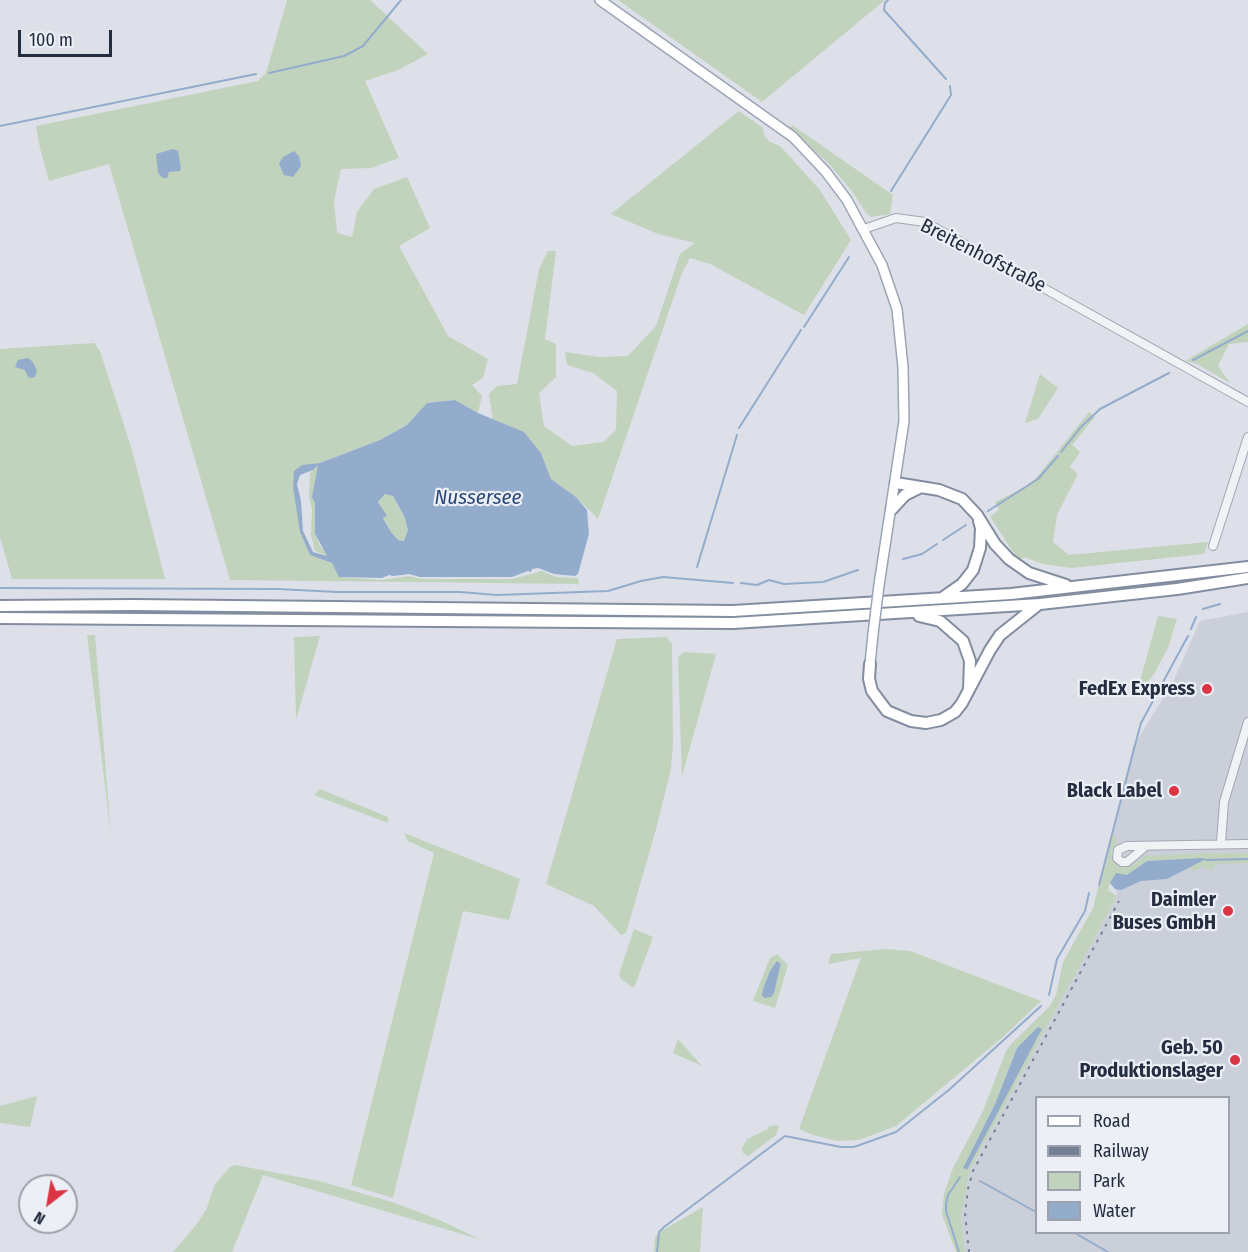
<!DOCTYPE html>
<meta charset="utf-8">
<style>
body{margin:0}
#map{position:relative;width:1248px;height:1252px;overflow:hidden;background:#dde0e8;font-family:"Fira Sans Condensed",sans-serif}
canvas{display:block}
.legend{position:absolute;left:1035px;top:1096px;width:195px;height:138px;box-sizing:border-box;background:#ecf0f6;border:2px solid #9ca2ad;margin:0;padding:8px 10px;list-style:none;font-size:18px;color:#252d40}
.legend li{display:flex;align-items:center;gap:12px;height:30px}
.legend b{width:30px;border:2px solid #9ca2ad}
.north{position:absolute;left:18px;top:1174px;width:60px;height:60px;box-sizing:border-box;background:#ecf0f6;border:2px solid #9ca2ad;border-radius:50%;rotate:211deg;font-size:16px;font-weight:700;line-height:24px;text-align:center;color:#252d40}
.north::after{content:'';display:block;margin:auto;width:21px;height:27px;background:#da3445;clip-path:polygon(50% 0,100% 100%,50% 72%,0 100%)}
.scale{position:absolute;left:18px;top:30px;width:94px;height:27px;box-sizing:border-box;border:3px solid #252d40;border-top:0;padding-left:8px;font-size:18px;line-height:21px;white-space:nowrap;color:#252d40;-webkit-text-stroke:4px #ecf0f6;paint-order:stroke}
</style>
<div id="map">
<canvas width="1248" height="1252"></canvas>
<ul class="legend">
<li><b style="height:8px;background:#fff"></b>Road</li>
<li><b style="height:8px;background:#757f93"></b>Railway</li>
<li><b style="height:16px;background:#c1d3bd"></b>Park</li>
<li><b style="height:16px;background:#94accc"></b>Water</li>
</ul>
<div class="north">N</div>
<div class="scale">100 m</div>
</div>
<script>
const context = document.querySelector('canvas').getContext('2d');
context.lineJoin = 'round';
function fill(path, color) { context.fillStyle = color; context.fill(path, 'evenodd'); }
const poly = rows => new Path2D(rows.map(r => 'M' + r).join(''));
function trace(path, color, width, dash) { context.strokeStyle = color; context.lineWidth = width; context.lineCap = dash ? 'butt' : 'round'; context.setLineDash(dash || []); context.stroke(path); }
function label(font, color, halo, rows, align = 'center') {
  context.font = font + ' "Fira Sans Condensed",sans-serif'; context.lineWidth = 4.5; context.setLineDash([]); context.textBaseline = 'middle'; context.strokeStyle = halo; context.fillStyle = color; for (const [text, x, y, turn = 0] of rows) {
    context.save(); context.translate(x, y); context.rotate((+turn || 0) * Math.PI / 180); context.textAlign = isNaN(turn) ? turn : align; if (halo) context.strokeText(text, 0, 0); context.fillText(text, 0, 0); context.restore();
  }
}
fill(poly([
 [1248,612,1248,1252,965,1252,961,1217,970,1170,1117,896,1111,836,1133,747,1173,682,1200,621],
 [1036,1098,1228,1098,1228,1232,1036,1232]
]), '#cacfda');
fill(poly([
 [287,0,370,0,428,54,398,70,365,81,399,158,371,168,341,169,334,201,337,233,352,237,357,212,374,189,407,177,430,228,399,246,448,336,488,359,483,378,472,385,482,396,478,413,455,400,427,403,407,425,380,440,320,463,315,503,315,534,320,546,328,556,315,551,311,535,312,510,309,496,310,473,319,463,294,471,300,532,310,555,332,563,340,577,381,580,409,576,421,579,512,579,542,571,556,577,578,578,579,584,230,580,109,164,49,181,40,148,36,126,258,81,266,73],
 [618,0,885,0,762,102],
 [739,111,762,127,765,137,770,142,780,146,820,190,851,240,804,315,710,264,690,258,682,273,598,519,576,497,551,479,541,453,524,433,493,420,489,394,497,386,517,384,539,269,548,251,556,251,545,339,556,344,556,377,539,393,544,426,572,446,603,442,616,430,617,391,593,373,567,365,565,352,599,357,628,356,656,326,680,254,695,243,658,234,611,214],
 [792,125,893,195,890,214,871,217,867,214,851,190,828,163,790,128],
 [1248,324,1248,342,1229,344,1218,366,1230,383,1197,364,1185,361],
 [94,343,100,351,132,450,165,579,12,579,0,537,0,349],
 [1040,374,1058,388,1038,419,1025,423],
 [1089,412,1095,417,1072,445,1080,452,1070,467,1078,474,1057,515,1053,542,1069,555,1208,542,1204,554,1071,568,1043,564,1024,557,1021,560,1012,551,990,516,999,510,995,502,1025,487,1037,477],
 [385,494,393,496,404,517,408,530,405,541,398,540,391,532,383,517,386,516,378,502],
 [1158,616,1177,619,1168,648,1154,674,1135,699],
 [87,635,95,635,111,836],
 [320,636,296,720,294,637],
 [667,637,672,644,673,742,671,769,655,833,626,933,621,935,594,906,546,884,617,639],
 [684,652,716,654,682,776,678,659,679,656],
 [320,789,388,817,388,823,314,795],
 [404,833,520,879,509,920,463,911,393,1198,351,1185,434,853,408,841],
 [1111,836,1115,836,1117,843,1112,851,1113,860,1122,867,1133,865,1144,856,1203,853,1248,853,1248,863,1216,864,1212,871,1202,866,1194,871,1190,867,1201,862,1202,858,1164,861,1150,860,1146,861,1133,872,1124,875,1110,883,1108,890,1117,896,970,1170,961,1217,965,1252,956,1252,942,1215,944,1193,953,1168,983,1111,1006,1051,1012,1043,1050,1006,1056,995,1063,962,1093,908],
 [1041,1028,967,1170,963,1168,995,1104,1017,1048],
 [634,929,653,937,634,988,621,979,619,974],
 [886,949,910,951,1041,1001,1003,1037,896,1126,859,1140,836,1141,813,1135,799,1129,861,958,828,964,831,954],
 [777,954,788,965,775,1008,753,1001,770,958],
 [678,1039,702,1066,673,1053],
 [37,1096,30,1127,0,1123,0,1106],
 [777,1125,779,1126,776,1135,748,1156,743,1153,742,1148,747,1139,768,1129,769,1126],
 [236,1165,319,1181,392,1202,437,1219,482,1240,263,1175,232,1252,173,1252,196,1225,206,1210,215,1184,230,1167],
 [703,1207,700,1252,654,1252,655,1237,663,1230]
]), '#c1d3bd');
fill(poly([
 [173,149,178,151,181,168,180,171,169,172,167,178,163,178,158,173,156,154],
 [294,151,299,156,301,166,293,177,284,175,279,164,283,157],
 [28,358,33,362,37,371,35,377,31,378,28,377,25,370,15,367,18,360],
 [455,400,478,413,524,432,541,453,551,479,576,497,587,510,589,534,578,574,575,576,554,574,538,568,532,569,531,572,528,571,512,577,420,577,409,574,393,576,389,575,382,578,339,577,332,563,310,555,300,532,293,487,294,471,302,465,320,463,380,440,407,425,427,403],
 [318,465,312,497,315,503,315,534,327,556,313,552,303,531,301,501,297,484,300,475,313,470],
 [385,494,393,496,404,516,408,530,404,541,398,540,391,532,383,518,387,516,378,502],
 [1202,858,1206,859,1167,879,1141,881,1121,890,1115,889,1110,883,1116,873,1127,875,1147,861],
 [777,961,781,964,780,967,774,993,771,997,764,998,762,995,763,989,770,971],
 [1038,1027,1042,1029,967,1170,963,1168,995,1104,1017,1048]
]), '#94accc');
trace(poly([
 [888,0,885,3,884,10,946,79],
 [269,73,344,56,363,46,401,0],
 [0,126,256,74],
 [891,191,951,95,950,86],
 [804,327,849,257],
 [1193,360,1248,331],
 [739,428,801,330],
 [1061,452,1081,427,1100,409,1169,373],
 [988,511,1038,479,1058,456],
 [943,540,966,525],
 [903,559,922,554,937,544],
 [697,567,737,435],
 [741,583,757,585,769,580,784,584,823,582,858,570],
 [0,588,278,589,337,592,460,592,497,595,608,591,641,581,663,577,733,583],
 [1203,609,1220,604],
 [1191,629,1196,617],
 [1157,693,1188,636],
 [1206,860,1248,859],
 [1099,885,1135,745,1141,723,1154,699],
 [1049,995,1057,959,1085,911,1089,893],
 [980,1181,1036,1212],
 [1073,1232,1108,1252],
 [657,1252,659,1232,664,1227,785,1136,841,1147,854,1147,896,1132,950,1089,1041,1006],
 [959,1252,946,1211,946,1204,948,1195,960,1177]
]), '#94accc', 2);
const minor = poly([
 [864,229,896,218,925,222,1248,402],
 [1213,546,1248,437],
 [1221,843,1224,802,1248,722],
 [1146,846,1127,862,1122,862,1117,858,1118,850,1127,846,1248,844]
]);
const major = poly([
 [600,0,793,137,826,172,847,200,882,265,897,309,903,367,904,421,879,585],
 [870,664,873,634]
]);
const highway = poly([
 [896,483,939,490,962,499,977,515,995,544,1009,559,1029,573,1066,585],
 [892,509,905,495,921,487],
 [942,598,962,584,973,570,980,548,981,528,979,521],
 [0,606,133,605,733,611,1011,594,1248,567],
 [919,616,940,621,963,641,970,661,969,689],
 [0,618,733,623,1040,604,1177,589,1248,578],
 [870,664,869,679,872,691,887,711,911,721,926,723,941,720,955,712,962,703,990,650,1000,635,1039,604]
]);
trace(minor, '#a2a7b2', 10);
trace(major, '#9ba4b5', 12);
trace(highway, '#838da0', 14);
trace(minor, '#f0f2f6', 8);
trace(major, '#fff', 9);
trace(highway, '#fff', 10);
trace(poly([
 [969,1252,965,1213,968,1189,973,1171,1119,901]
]), '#757f93', 2, [3, 6]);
const majorBridge = poly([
 [873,634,879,585]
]);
trace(majorBridge, '#9ba4b5', 12, []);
trace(majorBridge, '#fff', 9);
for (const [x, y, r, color] of [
 [1207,689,6,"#da3445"],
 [1174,791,6,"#da3445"],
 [1228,911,6,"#da3445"],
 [1235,1060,6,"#da3445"]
]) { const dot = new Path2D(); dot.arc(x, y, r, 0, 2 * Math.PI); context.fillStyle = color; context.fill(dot); trace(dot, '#ecf0f6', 2); }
label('20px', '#252d40', '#ecf0f6', [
 ["Breitenhofstraße",983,256,27]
]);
label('bold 20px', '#252d40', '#ecf0f6', [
 ["FedEx Express",1195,689],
 ["Black Label",1162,791],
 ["Daimler",1216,900],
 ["Buses GmbH",1216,923],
 ["Geb. 50",1223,1048],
 ["Produktionslager",1223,1071]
], 'right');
label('italic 21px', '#2b4977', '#ecf0f6', [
 ["Nussersee",478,498]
]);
</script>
